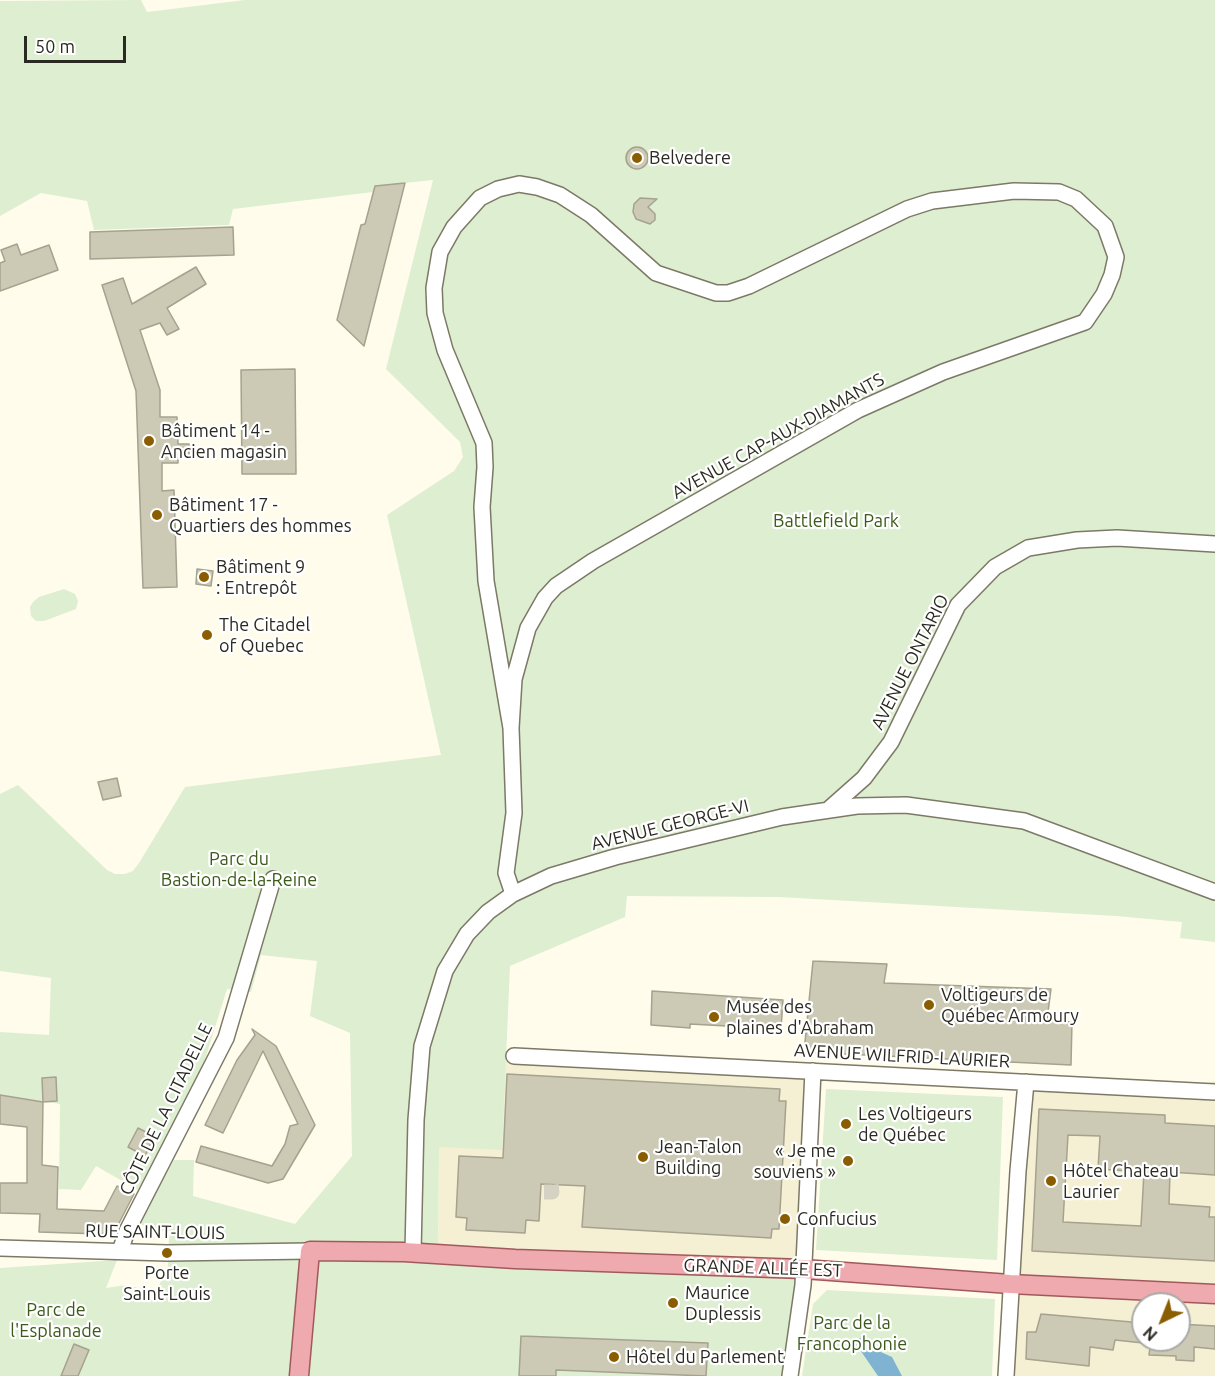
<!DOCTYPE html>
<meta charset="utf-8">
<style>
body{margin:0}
#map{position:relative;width:1215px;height:1376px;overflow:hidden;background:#fffceb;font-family:Ubuntu,sans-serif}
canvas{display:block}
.north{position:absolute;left:1131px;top:1292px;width:60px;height:60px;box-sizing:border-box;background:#fff;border:2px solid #aaaaa7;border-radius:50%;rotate:223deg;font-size:16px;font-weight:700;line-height:24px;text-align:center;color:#2b2a22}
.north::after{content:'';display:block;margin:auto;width:21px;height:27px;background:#8a5e00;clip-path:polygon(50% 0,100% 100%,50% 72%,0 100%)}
.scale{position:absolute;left:24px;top:36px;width:102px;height:27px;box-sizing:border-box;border:3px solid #2b2a22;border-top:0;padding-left:8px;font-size:18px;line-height:21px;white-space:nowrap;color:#2b2a22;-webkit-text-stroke:4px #fff;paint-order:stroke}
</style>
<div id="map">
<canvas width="1215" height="1376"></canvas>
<div class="north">N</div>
<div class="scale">50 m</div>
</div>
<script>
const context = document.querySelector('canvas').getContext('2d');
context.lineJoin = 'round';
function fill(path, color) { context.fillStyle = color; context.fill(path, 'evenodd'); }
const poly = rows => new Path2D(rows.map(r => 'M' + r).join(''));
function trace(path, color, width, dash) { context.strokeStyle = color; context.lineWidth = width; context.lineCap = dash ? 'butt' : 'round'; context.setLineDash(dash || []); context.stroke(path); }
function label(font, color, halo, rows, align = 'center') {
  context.font = font + ' Ubuntu,sans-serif'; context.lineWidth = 4.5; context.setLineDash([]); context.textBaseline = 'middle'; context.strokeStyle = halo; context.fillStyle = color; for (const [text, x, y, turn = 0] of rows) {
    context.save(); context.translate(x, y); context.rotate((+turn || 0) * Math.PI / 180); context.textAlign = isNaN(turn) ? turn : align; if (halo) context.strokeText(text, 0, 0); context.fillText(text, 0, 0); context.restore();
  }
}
fill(poly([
 [507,1055,813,1071,803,1269,438,1253,439,1146],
 [1215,1081,1215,1376,1006,1376,1026,1082,1174,1091],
 [1143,1304,1179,1304,1179,1340,1143,1340]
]), '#f5f0d3');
fill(poly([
 [141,0,147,12,245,0,1215,0,1215,942,1180,938,1182,922,1116,916,779,897,627,896,625,917,510,966,502,1150,439,1147,438,1253,803,1269,789,1376,0,1376,0,1268,117,1260,106,1288,126,1285,156,1292,168,1266,169,1233,175,1231,149,1231,141,1224,143,1216,174,1160,194,1160,193,1196,295,1224,352,1156,350,1033,310,1016,317,961,261,955,251,992,227,989,201,1072,138,1190,96,1166,81,1190,59,1189,60,1104,0,1095,0,1032,49,1035,51,978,0,971,0,794,18,785,107,870,115,874,125,874,133,871,139,863,185,787,441,755,387,515,454,471,463,457,460,442,386,369,433,180,375,186,373,192,233,209,229,225,94,230,87,201,41,193,0,216,0,1],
 [64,589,75,594,78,601,76,609,44,621,36,621,31,616,30,607,33,602,39,597],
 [826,1089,1003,1097,997,1260,816,1250],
 [827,1290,995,1299,992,1376,802,1376,813,1304]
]), '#deeed1');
fill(poly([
 [858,1338,867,1339,874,1349,892,1357,902,1376,878,1376,856,1344]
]), '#80b2d1');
const building = poly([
 '626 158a11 11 0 1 1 22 0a11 11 0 1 1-22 0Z',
 [405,183,364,346,337,320,361,225,365,224,375,186,405,183],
 [640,198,657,199,648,207,655,214,655,220,650,224,636,219,633,212,634,204,640,198],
 [233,227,234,255,90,259,90,232,233,227],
 [17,244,21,255,49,245,58,270,0,291,0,263,5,261,1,250,17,244],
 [196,267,206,284,167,308,179,329,167,335,160,323,140,330,160,390,160,417,177,417,178,444,189,444,189,456,178,457,178,463,162,463,162,491,174,490,177,587,143,588,136,391,102,285,123,278,132,304,196,267],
 [295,369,296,474,242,474,241,370,295,369],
 [197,569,213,571,211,586,196,584,197,569],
 [117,778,121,796,103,800,98,782,117,778],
 [813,961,887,964,884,983,1051,989,1047,1020,1072,1022,1071,1065,804,1052,813,961],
 [652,991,783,1000,781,1029,690,1024,690,1028,651,1025,652,991],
 [252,1029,276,1046,315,1125,283,1179,268,1183,196,1162,201,1146,272,1166,285,1144,290,1126,298,1124,263,1051,223,1133,205,1125,237,1060,255,1035,252,1029],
 [507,1074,780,1089,779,1101,786,1101,779,1229,772,1229,771,1238,582,1227,585,1186,541,1184,539,1221,526,1220,525,1233,466,1230,467,1218,456,1217,459,1156,503,1158,507,1074],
 [56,1077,57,1101,43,1102,42,1078,56,1077],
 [0,1095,43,1102,42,1165,58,1167,57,1209,104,1211,117,1186,134,1194,116,1229,101,1234,39,1232,40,1214,0,1213,0,1183,27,1183,27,1127,0,1124,0,1095],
 [1039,1109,1165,1115,1165,1123,1215,1126,1215,1175,1170,1172,1169,1204,1210,1207,1209,1217,1215,1217,1215,1261,1032,1251,1039,1109],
 [1068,1135,1100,1136,1098,1169,1144,1172,1141,1226,1063,1222,1068,1135],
 [138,1128,154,1136,145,1156,128,1147,138,1128],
 [1041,1314,1143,1323,1143,1343,1115,1340,1113,1350,1090,1347,1089,1366,1026,1359,1027,1332,1036,1332,1041,1314],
 [1179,1324,1215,1326,1215,1349,1194,1347,1194,1361,1176,1360,1176,1356,1149,1355,1151,1340,1179,1340,1179,1324],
 [521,1336,708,1343,706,1376,556,1370,556,1376,519,1376,521,1336],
 [74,1344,89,1350,78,1376,61,1376,74,1344]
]);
fill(building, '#ccc9b5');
trace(building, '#a5a28e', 1.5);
trace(poly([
 [544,1192,552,1192,551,1184]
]), '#d5d2c3', 15, [15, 8]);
const minor = poly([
 [511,728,486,581,482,507,485,467,484,443,445,350,435,313,434,288,440,252,454,227,480,198,498,189,519,184,537,187,560,195,591,215,656,273,716,293,728,293,749,286,907,209,932,201,1014,191,1059,192,1076,199,1105,226,1116,257,1112,275,1104,294,1085,322,943,372,858,410,593,561,556,586,545,598,528,628,514,679,511,728,514,813,506,873,513,894],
 [829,809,864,778,891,742,958,605,995,567,1028,548,1077,540,1117,538,1215,544],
 [514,1056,1215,1092],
 [0,1248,167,1253,310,1251],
 [120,1251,127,1231,226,1038,273,879],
 [413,1252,416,1120,422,1046,445,971,467,934,488,912,513,894,551,876,615,857,782,817,857,806,906,805,1024,821,1215,892],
 [790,1376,803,1285,813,1071],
 [1006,1376,1018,1171,1026,1082]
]);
const major = poly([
 [299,1376,310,1251,404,1252,515,1259,803,1269,1010,1284,1215,1294]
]);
trace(minor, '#7c7966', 18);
trace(major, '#a2595b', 21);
trace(minor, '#fff', 15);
trace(major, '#eeaaaf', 18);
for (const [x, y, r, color] of [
 [637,158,6,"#8a5e00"],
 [149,441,6,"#8a5e00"],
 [157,515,6,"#8a5e00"],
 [204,577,6,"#8a5e00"],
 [207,635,6,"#8a5e00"],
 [929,1005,6,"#8a5e00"],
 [714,1017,6,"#8a5e00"],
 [846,1124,6,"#8a5e00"],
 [643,1157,6,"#8a5e00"],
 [848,1161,6,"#8a5e00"],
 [1051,1181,6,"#8a5e00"],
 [785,1219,6,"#8a5e00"],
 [167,1253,6,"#8a5e00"],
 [673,1303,6,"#8a5e00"],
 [614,1357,6,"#8a5e00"]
]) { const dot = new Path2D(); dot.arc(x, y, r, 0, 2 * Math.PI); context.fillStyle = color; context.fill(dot); trace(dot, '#fff', 2); }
label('18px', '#2b2a22', '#fff', [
 ["Belvedere",649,158],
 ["Bâtiment 14 -",161,431],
 ["Ancien magasin",161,452],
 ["Bâtiment 17 -",169,505],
 ["Quartiers des hommes",169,526],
 ["Bâtiment 9",216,567],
 [": Entrepôt",216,588],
 ["The Citadel",219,625],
 ["of Quebec",219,646],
 ["Voltigeurs de",941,995],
 ["Québec Armoury",941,1016],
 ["Musée des",726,1007],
 ["plaines d'Abraham",726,1028],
 ["Les Voltigeurs",858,1114],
 ["de Québec",858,1135],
 ["Jean-Talon",655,1147],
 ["Building",655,1168],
 ["« Je me",836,1151,"right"],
 ["souviens »",836,1172,"right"],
 ["Hôtel Chateau",1063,1171],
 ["Laurier",1063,1192],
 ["Confucius",797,1219],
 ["Porte",167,1273,"center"],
 ["Saint-Louis",167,1294,"center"],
 ["Maurice",685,1293],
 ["Duplessis",685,1314],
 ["Hôtel du Parlement",626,1357]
], 'left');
label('18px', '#2b2a22', '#fff', [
 ["AVENUE CAP-AUX-DIAMANTS",778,436,-29],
 ["AVENUE ONTARIO",910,662,-63],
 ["AVENUE GEORGE-VI",670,825,-14],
 ["AVENUE WILFRID-LAURIER",902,1056,3],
 ["CÔTE DE LA CITADELLE",166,1109,-64],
 ["RUE SAINT-LOUIS",155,1232,1],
 ["GRANDE ALLÉE EST",763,1268,2]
]);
label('18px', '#3b5a18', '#fff', [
 ["Battlefield Park",836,521],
 ["Parc du",239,859],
 ["Bastion-de-la-Reine",239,880],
 ["Parc de",56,1310],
 ["l'Esplanade",56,1331],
 ["Parc de la",852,1323],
 ["Francophonie",852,1344]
]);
</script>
